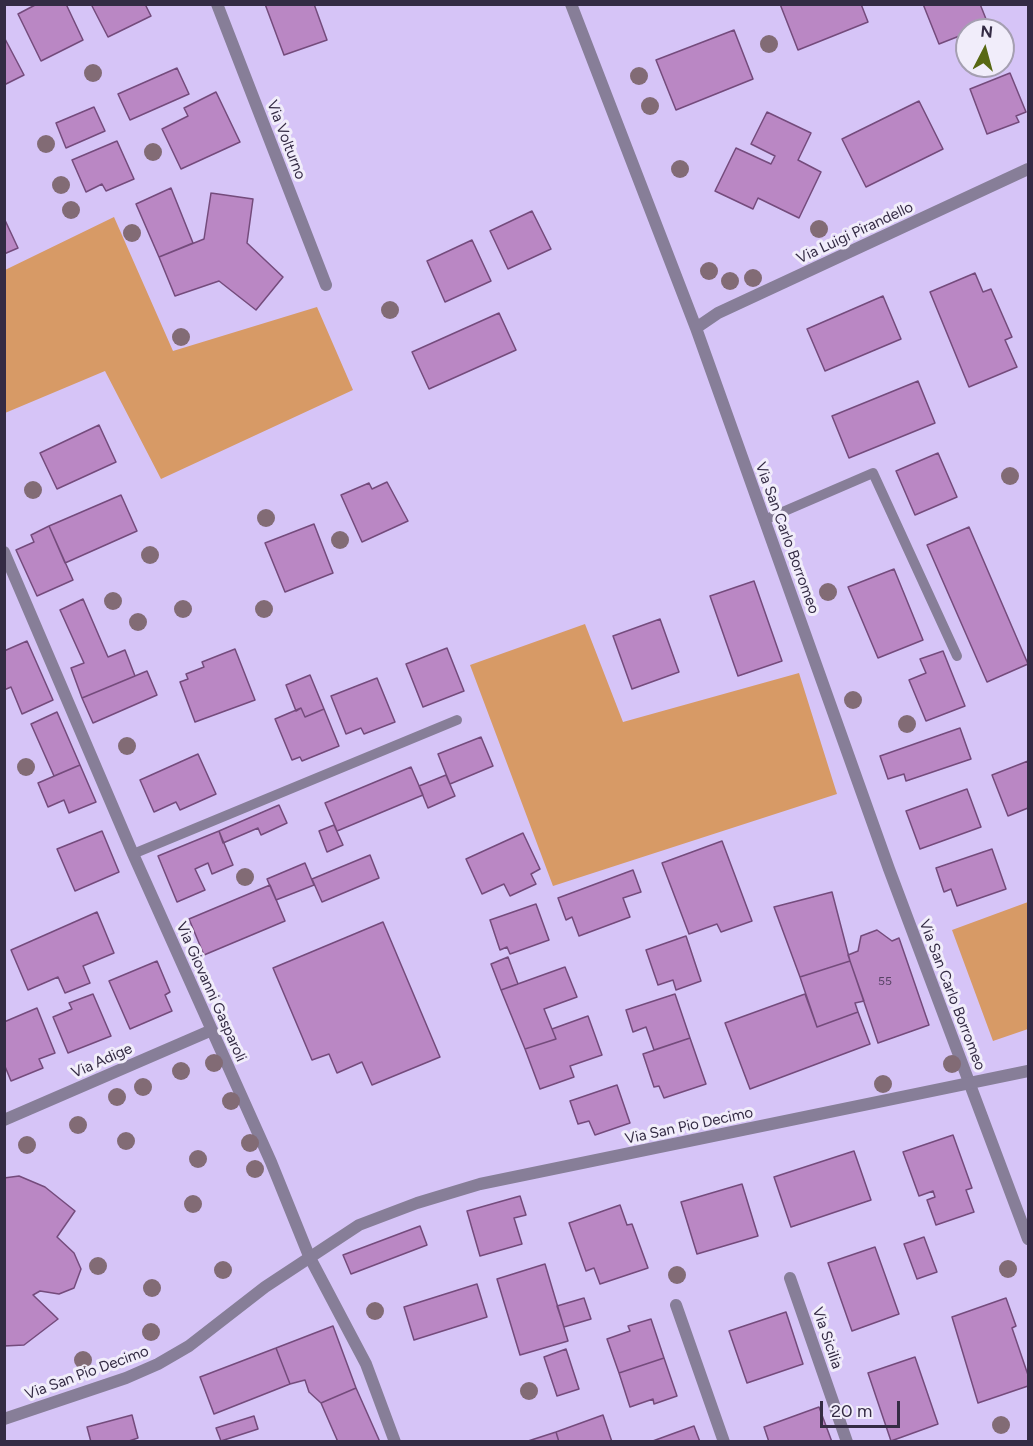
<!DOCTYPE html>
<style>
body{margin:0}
#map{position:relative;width:1033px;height:1446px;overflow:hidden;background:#d6c4f7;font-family:Figtree,sans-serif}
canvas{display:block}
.frame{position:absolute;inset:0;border:6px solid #342b44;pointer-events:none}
.north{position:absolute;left:955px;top:18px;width:60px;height:60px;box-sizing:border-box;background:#f1edfa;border:2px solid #a59fb1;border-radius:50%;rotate:6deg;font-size:16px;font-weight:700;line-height:24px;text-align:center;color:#342b44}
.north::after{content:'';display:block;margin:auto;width:21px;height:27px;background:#586813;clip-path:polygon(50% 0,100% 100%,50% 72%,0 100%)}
.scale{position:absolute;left:820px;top:1401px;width:80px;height:27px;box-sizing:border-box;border:3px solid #342b44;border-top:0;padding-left:8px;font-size:18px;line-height:21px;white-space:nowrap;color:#342b44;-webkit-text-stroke:4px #f1edfa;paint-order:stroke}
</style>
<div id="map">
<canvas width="1033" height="1446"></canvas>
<div class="frame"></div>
<div class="north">N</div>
<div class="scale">20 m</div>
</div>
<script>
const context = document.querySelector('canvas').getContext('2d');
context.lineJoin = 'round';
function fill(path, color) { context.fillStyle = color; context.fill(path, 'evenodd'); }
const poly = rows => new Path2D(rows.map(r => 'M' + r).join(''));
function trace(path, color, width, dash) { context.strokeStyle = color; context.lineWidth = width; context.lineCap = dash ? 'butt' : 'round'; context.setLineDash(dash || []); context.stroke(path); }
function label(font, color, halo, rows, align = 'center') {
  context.font = font + ' Figtree,sans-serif'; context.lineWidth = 6; context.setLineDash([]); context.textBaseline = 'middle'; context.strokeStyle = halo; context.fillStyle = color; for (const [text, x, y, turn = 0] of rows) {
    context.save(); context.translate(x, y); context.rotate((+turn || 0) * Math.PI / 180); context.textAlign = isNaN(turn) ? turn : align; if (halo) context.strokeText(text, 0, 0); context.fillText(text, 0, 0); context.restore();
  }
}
fill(poly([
 [114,217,173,351,317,307,353,390,161,479,105,371,5,413,5,270],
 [585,624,623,722,799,673,837,794,553,886,470,665],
 [1028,902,1028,1029,993,1041,952,930]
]), '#d79a66');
const building = poly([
 [37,4,66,4,83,40,41,61,18,14,37,4],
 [91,4,145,4,151,16,108,37,91,4],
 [265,4,314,4,327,40,284,55,265,4],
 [780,4,861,4,868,22,798,50,780,4],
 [923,4,980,4,988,24,967,30,967,33,939,44,923,4],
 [734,30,753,79,676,110,656,60,734,30],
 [4,37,24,75,4,85,4,37],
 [177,68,189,94,130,120,118,94,177,68],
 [1010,73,1026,112,1016,116,1019,122,987,134,970,89,1010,73],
 [216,92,240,142,181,169,162,129,188,116,184,108,216,92],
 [919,101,943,149,866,187,842,139,919,101],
 [94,107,105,131,66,148,56,123,94,107],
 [767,112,811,133,798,160,821,172,799,218,758,198,753,209,715,191,736,148,771,164,775,156,751,144,767,112],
 [117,141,134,179,106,191,102,184,86,192,72,160,117,141],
 [171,188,193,243,159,257,136,204,171,188],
 [211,193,253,199,247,243,283,277,256,310,219,281,175,296,159,257,204,239,211,193],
 [532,211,551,249,508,269,490,231,532,211],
 [4,218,18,248,4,254,4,218],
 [472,240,491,281,445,302,427,261,472,240],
 [975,273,983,292,991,289,1012,337,1005,340,1017,367,969,387,930,292,975,273],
 [883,296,901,339,825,371,807,329,883,296],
 [499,313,516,350,429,389,412,352,499,313],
 [918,381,935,423,849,458,832,416,918,381],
 [99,425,116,462,57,489,40,453,99,425],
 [938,453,957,497,915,515,896,471,938,453],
 [387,482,408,521,362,542,341,495,369,483,372,489,387,482],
 [121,495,137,531,65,563,49,526,121,495],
 [314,524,333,573,285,592,265,543,314,524],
 [49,526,73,580,37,596,16,550,34,542,31,535,49,526],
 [969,527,1028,664,987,682,927,545,969,527],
 [894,569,923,640,878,658,848,587,894,569],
 [754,581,782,661,738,676,710,596,754,581],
 [83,599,108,657,125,650,135,676,82,698,71,668,84,663,60,610,83,599],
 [660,619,679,672,632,689,613,636,660,619],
 [27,641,53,700,22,714,11,687,4,690,4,651,27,641],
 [447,648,464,691,423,707,406,664,447,648],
 [235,649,255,700,195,722,180,682,188,679,186,674,204,667,202,662,235,649],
 [943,651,965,706,926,721,909,680,926,673,920,659,943,651],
 [147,671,157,695,93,723,82,698,147,671],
 [310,675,324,709,305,717,301,708,296,711,286,685,310,675],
 [377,678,395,722,364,734,361,728,346,734,331,696,377,678],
 [301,708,305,717,324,709,339,746,302,761,300,757,292,760,275,719,301,708],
 [57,712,80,765,54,776,31,724,57,712],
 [960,728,971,759,906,781,904,774,888,779,880,756,960,728],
 [481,737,493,766,450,784,438,754,481,737],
 [198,754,216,794,180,810,176,802,154,812,140,780,198,754],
 [1028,761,1028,808,1008,816,992,775,1028,761],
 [80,765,96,802,69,813,64,800,48,807,38,783,80,765],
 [411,767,423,795,337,831,325,803,411,767],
 [446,775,455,796,428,808,419,786,446,775],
 [967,789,981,827,920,849,906,811,967,789],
 [279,805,287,823,261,835,258,828,223,843,219,831,279,805],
 [334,825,343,845,327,852,319,831,334,825],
 [102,831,119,872,75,891,57,849,102,831],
 [219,831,233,865,212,874,208,863,195,869,205,890,177,902,158,856,219,831],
 [523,833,540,869,531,874,536,884,510,896,504,884,482,894,466,859,523,833],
 [722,841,752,921,721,932,717,924,689,934,662,863,722,841],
 [992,849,1006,889,957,906,951,889,944,892,936,868,992,849],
 [370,855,379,878,322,902,312,879,370,855],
 [305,863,314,885,276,900,267,879,305,863],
 [633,870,641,892,623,898,630,917,579,936,572,917,566,920,558,898,633,870],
 [270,885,285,921,204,955,189,919,270,885],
 [832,892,850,961,800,977,774,907,832,892],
 [536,904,549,940,510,954,507,947,500,950,490,920,536,904],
 [97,912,114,953,83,966,90,983,65,993,58,977,28,990,11,950,97,912],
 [383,922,440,1057,372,1085,362,1062,337,1073,329,1054,312,1060,273,968,383,922],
 [877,930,892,941,899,938,929,1025,878,1043,848,955,858,951,861,936,877,930],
 [686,936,701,981,676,990,673,980,658,985,646,950,686,936],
 [508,957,518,984,501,990,491,964,508,957],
 [157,961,170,992,165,995,172,1011,130,1029,109,981,157,961],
 [850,961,864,1001,855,1003,858,1012,817,1027,800,977,850,961],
 [565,967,577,997,544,1009,556,1039,525,1049,501,990,565,967],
 [93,994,111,1036,68,1053,53,1017,72,1009,69,1003,93,994],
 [675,994,690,1038,654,1050,646,1027,633,1032,626,1010,675,994],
 [805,994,817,1027,858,1012,870,1044,750,1089,725,1023,805,994],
 [37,1008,55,1053,39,1059,43,1068,11,1081,4,1064,4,1022,37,1008],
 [588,1016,602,1055,570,1066,574,1077,540,1089,525,1049,556,1039,552,1029,588,1016],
 [690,1038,706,1084,664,1098,659,1086,654,1087,643,1054,690,1038],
 [617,1085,630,1123,595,1135,589,1121,578,1124,570,1101,617,1085],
 [953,1135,972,1188,966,1190,974,1212,936,1225,927,1200,935,1197,933,1191,919,1196,903,1152,953,1135],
 [854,1151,871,1200,791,1227,774,1177,854,1151],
 [19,1176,45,1187,75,1211,57,1237,74,1253,81,1269,74,1288,59,1294,40,1291,33,1295,58,1319,24,1345,4,1346,4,1178,19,1176],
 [742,1184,758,1236,697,1254,681,1202,742,1184],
 [520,1196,526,1215,514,1218,522,1244,480,1256,467,1211,520,1196],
 [620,1205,627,1225,632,1224,648,1268,600,1284,594,1268,586,1271,569,1223,620,1205],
 [420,1226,427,1245,351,1274,343,1255,420,1226],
 [924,1237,937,1272,917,1279,904,1244,924,1237],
 [875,1247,899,1314,852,1331,828,1263,875,1247],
 [545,1264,568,1341,520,1355,497,1279,545,1264],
 [477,1284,487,1317,414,1340,404,1307,477,1284],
 [584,1298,591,1319,564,1327,557,1306,584,1298],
 [1006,1298,1016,1326,1012,1328,1028,1375,1028,1386,978,1403,952,1317,1006,1298],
 [786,1312,803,1364,747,1383,729,1331,786,1312],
 [651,1319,664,1358,619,1373,607,1339,630,1331,628,1326,651,1319],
 [333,1326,356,1388,321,1403,309,1392,305,1380,290,1384,276,1348,333,1326],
 [276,1348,290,1384,214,1414,200,1377,276,1348],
 [566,1349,579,1389,557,1396,544,1357,566,1349],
 [915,1357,938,1424,891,1441,868,1373,915,1357],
 [664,1358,677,1396,654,1404,653,1399,630,1407,619,1373,664,1358],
 [356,1388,380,1442,338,1442,321,1403,356,1388],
 [819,1407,832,1442,769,1442,764,1427,819,1407],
 [132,1415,138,1438,126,1442,91,1442,87,1427,132,1415],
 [603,1415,612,1442,559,1442,556,1432,603,1415],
 [254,1416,258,1429,221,1441,216,1428,254,1416],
 [694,1426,700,1442,650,1442,694,1426],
 [556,1432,559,1442,525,1442,556,1432]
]);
fill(building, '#ba87c4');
trace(building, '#744b7c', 1.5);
trace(poly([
 [764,520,873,473,957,656],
 [133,854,457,720]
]), '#877e98', 10);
trace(poly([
 [217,4,326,285],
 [571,4,696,328,889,869,1028,1239],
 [696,328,718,313,1028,169],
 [4,552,133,854,271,1162,309,1256,366,1364,395,1442],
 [4,1120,212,1030],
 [790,1278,847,1442],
 [676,1305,724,1442]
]), '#877e98', 12);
trace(poly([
 [4,1419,126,1378,158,1364,189,1346,265,1287,359,1225,417,1203,480,1184,1028,1071]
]), '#877e98', 12);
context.fillStyle = '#826b75';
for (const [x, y] of [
 [769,44],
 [93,73],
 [639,76],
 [650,106],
 [46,144],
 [153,152],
 [680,169],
 [61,185],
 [71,210],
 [819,229],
 [132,233],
 [709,271],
 [753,278],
 [730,281],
 [390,310],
 [181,337],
 [1010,476],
 [33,490],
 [266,518],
 [340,540],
 [150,555],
 [828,592],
 [113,601],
 [183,609],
 [264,609],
 [138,622],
 [853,700],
 [907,724],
 [127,746],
 [26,767],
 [245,877],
 [214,1063],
 [952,1064],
 [181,1071],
 [883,1084],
 [143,1087],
 [117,1097],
 [231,1101],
 [78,1125],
 [126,1141],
 [250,1143],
 [27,1145],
 [198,1159],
 [255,1169],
 [193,1204],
 [98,1266],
 [1008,1269],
 [223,1270],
 [677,1275],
 [152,1288],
 [375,1311],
 [151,1332],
 [83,1360],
 [529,1391],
 [1001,1425]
]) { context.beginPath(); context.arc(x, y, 9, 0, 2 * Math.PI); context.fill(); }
label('12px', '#564264', null, [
 ["55",885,981]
]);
label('15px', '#342b44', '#f1edfa', [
 ["Via Volturno",286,140,69],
 ["Via Luigi Pirandello",855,233,-25],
 ["Via San Carlo Borromeo",787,538,70],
 ["Via Giovanni Gasparoli",211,992,66],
 ["Via San Carlo Borromeo",952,995,69],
 ["Via Adige",102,1061,-24],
 ["Via San Pio Decimo",689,1126,-12],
 ["Via Sicilia",827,1338,71],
 ["Via San Pio Decimo",87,1373,-20]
]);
</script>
